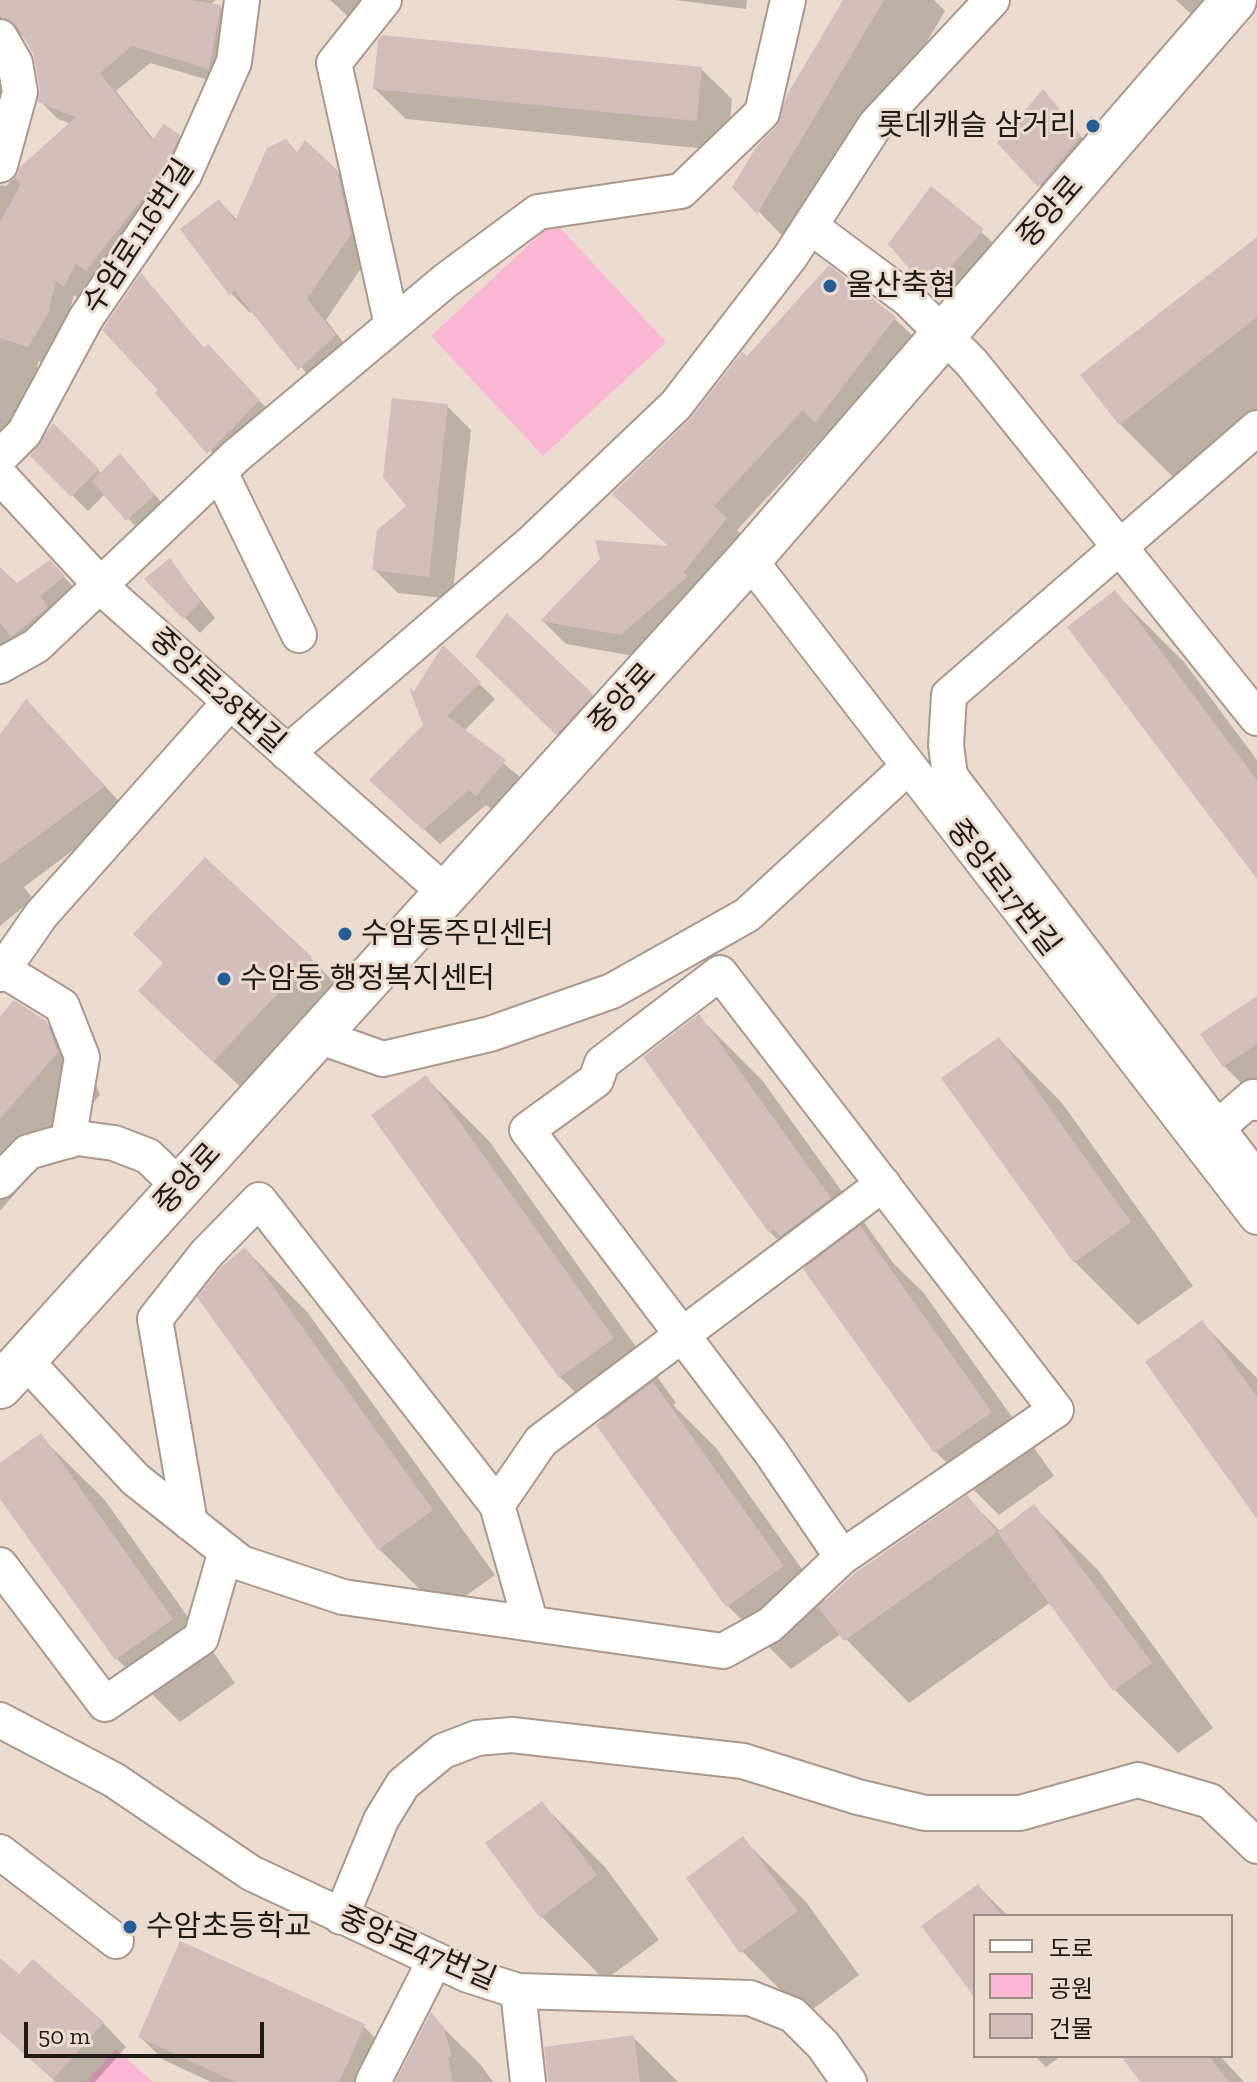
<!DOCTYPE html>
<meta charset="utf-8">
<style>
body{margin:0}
#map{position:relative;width:1257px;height:2082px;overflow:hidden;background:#ebdbce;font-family:"Zilla Slab","Noto Sans KR",serif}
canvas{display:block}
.legend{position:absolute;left:973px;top:1914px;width:260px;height:144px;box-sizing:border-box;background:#ebdbce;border:2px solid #9a8e84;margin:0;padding:10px 14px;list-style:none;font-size:24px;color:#211b16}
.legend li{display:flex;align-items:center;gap:16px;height:40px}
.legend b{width:40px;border:2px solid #9a8e84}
.scale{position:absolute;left:24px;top:2022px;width:240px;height:36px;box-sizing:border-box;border:4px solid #211b16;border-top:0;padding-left:10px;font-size:24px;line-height:28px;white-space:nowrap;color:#211b16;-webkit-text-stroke:6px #ebdbce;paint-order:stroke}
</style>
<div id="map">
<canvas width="1257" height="2082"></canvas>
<ul class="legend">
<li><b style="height:10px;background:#fff"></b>도로</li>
<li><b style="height:22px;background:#fab7d3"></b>공원</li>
<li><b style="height:22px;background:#d3bdbb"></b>건물</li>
</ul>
<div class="scale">50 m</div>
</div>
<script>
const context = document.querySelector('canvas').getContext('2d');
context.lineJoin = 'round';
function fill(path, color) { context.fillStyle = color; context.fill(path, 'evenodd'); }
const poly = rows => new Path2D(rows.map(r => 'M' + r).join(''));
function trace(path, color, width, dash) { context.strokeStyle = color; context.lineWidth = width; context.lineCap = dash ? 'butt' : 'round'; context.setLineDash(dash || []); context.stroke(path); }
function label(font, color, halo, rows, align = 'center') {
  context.font = font + ' "Zilla Slab","Noto Sans KR",serif'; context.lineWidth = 6; context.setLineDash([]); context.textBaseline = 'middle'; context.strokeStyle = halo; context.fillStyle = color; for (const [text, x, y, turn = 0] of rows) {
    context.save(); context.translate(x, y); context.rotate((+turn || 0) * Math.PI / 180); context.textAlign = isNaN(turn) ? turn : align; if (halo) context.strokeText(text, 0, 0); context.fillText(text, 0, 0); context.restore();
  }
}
fill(poly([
 [554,221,666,342,543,456,431,336],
 [116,2049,153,2082,86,2082]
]), '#fab7d3');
fill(poly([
 [0,0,216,0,209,5,220,7,238,24,226,85,150,63,116,91,154,140,179,136,196,154,81,302,74,295,64,331,46,363,38,361,36,379,5,433,0,432,0,185,6,186,72,124,58,119,40,101,42,89,34,52,23,36,17,34,0,18],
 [330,0,390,0,363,30],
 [674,0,747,0,746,9],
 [845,0,934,0,945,11,801,255,735,187,778,128],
 [1176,0,1225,0,1203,25],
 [0,69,13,89,0,175],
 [701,69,732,99,727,151,406,119,375,89],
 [1044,92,1095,153,1055,201,1000,143],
 [336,171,356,192,370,255,326,320,354,356,319,388,253,310,250,313,231,293,219,201,238,221],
 [932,189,1006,254,950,308,926,283],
 [1257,239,1257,438,1188,492,1120,424],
 [829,268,895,319,919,342,840,445,827,433,737,530,749,543,645,658,566,644,543,621,672,549,691,421],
 [141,277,205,349,228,366,279,422,228,472,161,390],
 [447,406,471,430,452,599,398,593,375,570,409,506],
 [54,426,102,474,120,456,170,512,143,535,106,493,88,511,32,455],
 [170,561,215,618,200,633,147,580],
 [50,562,79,593,0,670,0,570,17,585],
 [1115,593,1184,662,1257,760,1257,876],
 [443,649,495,699,464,731,520,777,493,810,486,805,440,844,387,795,425,725],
 [478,656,592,695,615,719,581,756],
 [49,725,127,810,24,887,33,899,0,926,0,737],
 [310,958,341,989,245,1091,171,1022],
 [1257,997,1257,1099,1224,1066],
 [699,1017,762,1080,894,1264,923,1292,1054,1476,999,1515,936,1452,807,1269,770,1232],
 [0,1019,45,1022,89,1066,100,1095,0,1211],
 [999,1039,1062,1103,1193,1286,1138,1325,1075,1262],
 [426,1078,489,1141,676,1403,673,1405,716,1448,826,1603,967,1498,1001,1532,1034,1507,1098,1570,1213,1728,1178,1753,1115,1690,1051,1602,909,1703,841,1634,791,1669,728,1606,599,1425,604,1421,560,1377,374,1115],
 [245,1249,308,1313,495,1575,443,1612,379,1549],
 [1202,1323,1257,1378,1257,1516],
 [40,1436,104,1499,235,1683,180,1722,117,1659,0,1496,0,1465],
 [542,1804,605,1867,659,1940,605,1980,542,1917],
 [742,1838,806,1902,859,1975,805,2015,742,1951],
 [978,1886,1008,1916,975,1916,975,1995,924,1926],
 [0,1960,19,1977,103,2023,126,2047,95,2082,56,2082,0,2032],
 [431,2016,481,2065,493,2082,398,2082],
 [363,2026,387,2049,373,2082,211,2082,164,2060,140,2037],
 [633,2037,678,2082,549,2082],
 [1035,2056,1061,2056,1046,2067],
 [1123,2056,1220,2056,1244,2082,1143,2082]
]), '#0003');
fill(poly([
 [0,0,189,0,221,5,209,69,132,46,100,73,152,140,164,124,180,135,166,165,149,190,86,271,76,264,63,287,56,280,48,313,28,347,0,338,0,222,21,184,15,178,20,167,76,117,38,102,40,89,33,53,17,26,0,17],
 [843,0,884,0,757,214,732,187,757,146,776,127,787,95],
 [382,35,702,67,697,121,373,89,378,40],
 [1043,89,1081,136,1038,187,997,143],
 [286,139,297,152,305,140,337,170,351,234,307,299,336,335,298,370,234,290,229,295,180,229,219,199,235,221,267,148],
 [931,186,984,229,935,285,924,285,888,244],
 [1257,237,1257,317,1119,425,1080,375],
 [829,265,896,317,815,423,803,410,714,506,727,518,683,573,688,576,621,635,540,621,600,559,595,540,668,546,612,494,690,419,742,352,747,356],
 [141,273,204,348,208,344,260,400,207,454,155,393,158,390,102,330],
 [392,398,448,404,429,577,372,570,377,530,406,506,383,477],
 [53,423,99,469,71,497,30,456],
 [120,453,155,495,126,521,92,481],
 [170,558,201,602,183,619,144,579],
 [50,560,65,576,40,596,48,607,11,637,0,622,0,567,17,583],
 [1115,590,1257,780,1257,879,1067,627],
 [507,613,593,694,556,735,475,656],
 [443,645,481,682,447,716,506,760,476,796,469,790,423,830,369,780,423,725,409,688,414,691],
 [26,699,105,786,0,864,0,734],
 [205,857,312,957,213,1062,138,991,163,963,133,934],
 [1257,996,1257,1044,1223,1067,1200,1034],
 [14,1000,46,1021,58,1052,0,1119,0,1016],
 [699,1014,831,1198,780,1236,774,1229,769,1233,643,1057],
 [999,1037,1131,1222,1074,1263,941,1078],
 [426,1075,614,1338,559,1378,371,1115],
 [860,1226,992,1412,934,1453,803,1269],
 [245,1247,433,1510,378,1550,197,1297,221,1267],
 [1202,1320,1257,1397,1257,1519,1145,1362],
 [653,1382,784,1566,726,1607,596,1425],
 [41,1433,173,1619,115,1660,0,1499,0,1463],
 [967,1495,997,1532,844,1641,818,1607,855,1573],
 [1034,1504,1152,1663,1113,1691,997,1532],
 [542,1801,597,1875,540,1918,485,1843],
 [743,1836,798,1911,740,1953,686,1878],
 [978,1884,1002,1916,975,1916,975,1998,921,1926],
 [180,1941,365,2024,339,2082,236,2082,138,2037],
 [0,1958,19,1974,33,1959,104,2022,53,2079,0,2032],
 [431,2012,443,2026,452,2057,448,2058,453,2082,395,2082],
 [634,2035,640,2082,548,2082,544,2047],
 [1121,2056,1209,2056,1229,2082,1140,2082]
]), '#d3bdbb');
const minor = poly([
 [384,0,334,63,392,325],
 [0,37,15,63,20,92,0,165],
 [810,226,908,299,971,362,1257,718],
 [1257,428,949,695,946,745,950,776,1257,1180],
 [0,457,24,433,86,318,184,175,234,62,242,0],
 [220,472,299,635],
 [0,476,111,596,447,894],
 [749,559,1257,1217],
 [0,666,36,646,236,456,445,281,538,212,681,191,762,113,788,0],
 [287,753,530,544,676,405,790,257,876,124,992,0],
 [0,968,62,1006,82,1057,68,1141],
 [0,974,41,915,230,702],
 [318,1036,383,1059,490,1034,612,991,747,915,909,766],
 [1217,1128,1253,1097,1257,1103],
 [0,1181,28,1152,77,1138,114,1143,148,1156,180,1187],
 [24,1359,135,1479,241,1563,343,1597,723,1651,770,1625,842,1557,770,1451,527,1130,596,1080,602,1063,720,973,1056,1410,842,1557],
 [497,1505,530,1621],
 [190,1523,155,1319,206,1254,259,1200,497,1505,541,1441,883,1184],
 [0,1565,105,1704,201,1638,226,1551],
 [0,1720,114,1780,251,1873,468,1975,518,1991,750,1998,793,2015,823,2045,849,2082],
 [0,1852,116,1941],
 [341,1917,381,1820,403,1784,443,1751,477,1738,512,1735,743,1761,858,1797,925,1813,1020,1813,1138,1780,1210,1801,1257,1846],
 [518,1991,528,2082],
 [373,2082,435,1960]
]);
const major = poly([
 [0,1386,749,559,1234,0]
]);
trace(minor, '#a9998d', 38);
trace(major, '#a9998d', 48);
trace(minor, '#fff', 34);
trace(major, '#fff', 44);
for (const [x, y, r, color] of [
 [1093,126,8,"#245e95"],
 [830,286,8,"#245e95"],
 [345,934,8,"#245e95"],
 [224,979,8,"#245e95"],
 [130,1927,8,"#245e95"]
]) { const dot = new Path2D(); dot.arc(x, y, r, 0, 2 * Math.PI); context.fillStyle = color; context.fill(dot); trace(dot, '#ebdbce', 3); }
label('30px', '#211b16', '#ebdbce', [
 ["롯데캐슬 삼거리",1077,126,"right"],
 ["울산축협",846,286],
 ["수암동주민센터",361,934],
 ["수암동 행정복지센터",240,979],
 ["수암초등학교",146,1927]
], 'left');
label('30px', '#211b16', '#ebdbce', [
 ["중앙로",1051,212,-49],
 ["수암로116번길",139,237,-57],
 ["중앙로28번길",217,691,42],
 ["중앙로",623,699,-48],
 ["중앙로17번길",1003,888,52],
 ["중앙로",188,1179,-48],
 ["중앙로47번길",417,1949,23]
]);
</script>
